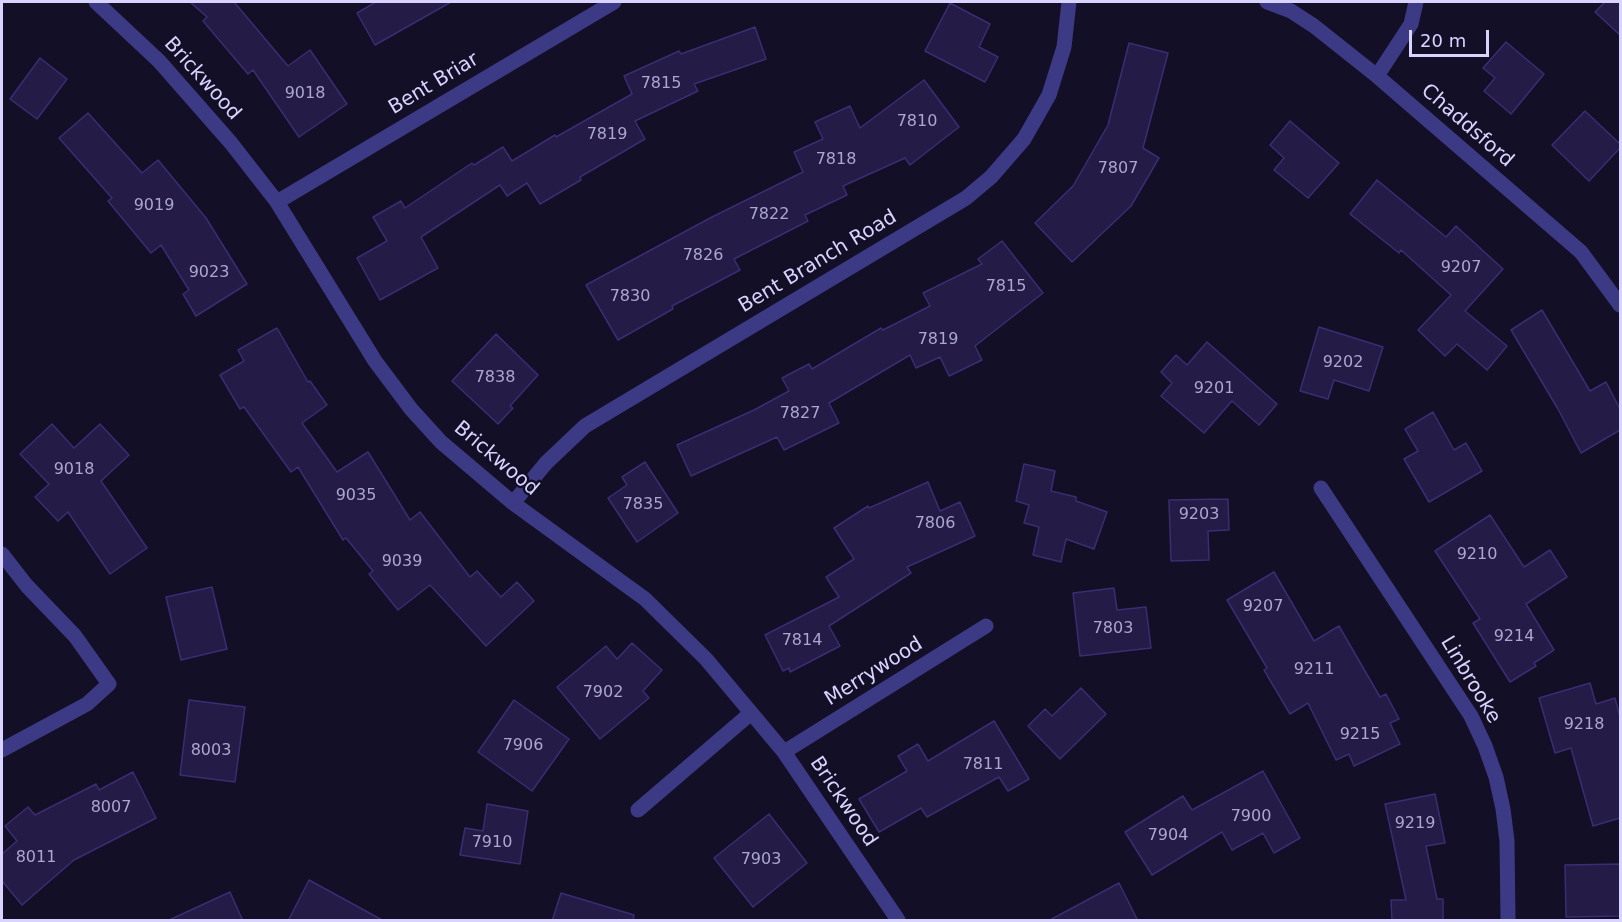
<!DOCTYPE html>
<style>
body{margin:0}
#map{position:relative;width:1622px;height:922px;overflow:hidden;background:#130f26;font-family:"DejaVu Sans",sans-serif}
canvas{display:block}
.frame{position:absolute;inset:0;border:3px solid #d9d4ff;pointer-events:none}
.scale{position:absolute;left:1409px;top:30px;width:80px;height:27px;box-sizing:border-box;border:3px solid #d9d4ff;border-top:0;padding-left:8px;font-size:18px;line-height:21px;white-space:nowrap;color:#d9d4ff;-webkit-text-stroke:4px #130f26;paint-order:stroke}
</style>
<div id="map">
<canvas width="1622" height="922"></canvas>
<div class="frame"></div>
<div class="scale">20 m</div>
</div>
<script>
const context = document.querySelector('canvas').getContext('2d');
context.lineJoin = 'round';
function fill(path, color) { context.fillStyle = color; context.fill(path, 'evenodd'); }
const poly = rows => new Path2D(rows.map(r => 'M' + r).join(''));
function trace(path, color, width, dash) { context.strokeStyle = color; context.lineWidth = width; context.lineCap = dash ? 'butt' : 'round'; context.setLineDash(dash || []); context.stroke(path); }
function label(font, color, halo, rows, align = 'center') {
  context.font = font + ' "DejaVu Sans",sans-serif'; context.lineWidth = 5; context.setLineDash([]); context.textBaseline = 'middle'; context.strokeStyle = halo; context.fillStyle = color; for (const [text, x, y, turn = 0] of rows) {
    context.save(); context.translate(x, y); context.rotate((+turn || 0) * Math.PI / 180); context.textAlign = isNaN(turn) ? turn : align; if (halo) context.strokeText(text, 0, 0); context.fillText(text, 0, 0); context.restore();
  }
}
const building = poly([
 [190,2,234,2,288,66,310,50,347,104,299,137,253,70,248,74,203,21,207,17,190,2],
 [376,2,451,2,375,45,357,13,376,2],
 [1605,2,1620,2,1620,35,1595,12,1605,2],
 [950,3,990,24,979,47,998,57,985,82,925,51,950,3],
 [755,27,766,59,694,84,698,91,635,121,645,139,580,177,581,180,540,204,527,183,507,196,500,185,421,237,438,268,380,300,357,258,387,241,373,217,401,201,405,208,472,163,474,165,503,147,512,161,555,135,556,137,632,94,624,76,679,51,681,54,755,27],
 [1506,42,1544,74,1511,114,1484,91,1495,78,1483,68,1506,42],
 [1129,43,1168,53,1143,148,1159,158,1131,206,1072,262,1035,223,1073,186,1108,125,1129,43],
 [40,58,67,79,37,119,10,99,40,58],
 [924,80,959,127,910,165,905,158,843,186,847,195,805,215,808,221,734,259,740,270,672,306,673,309,618,340,586,285,712,217,803,172,794,152,823,139,815,122,850,106,860,128,924,80],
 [1585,111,1620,144,1620,148,1589,181,1552,145,1585,111],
 [88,113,142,173,158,160,206,218,247,284,196,316,183,294,189,290,161,245,151,253,108,201,112,198,59,138,88,113],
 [1290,121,1339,163,1308,198,1274,170,1284,158,1270,145,1290,121],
 [1377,180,1446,237,1456,226,1503,269,1465,311,1507,346,1487,370,1457,344,1445,356,1418,330,1451,295,1401,250,1399,253,1350,214,1377,180],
 [1002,241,1043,293,975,346,982,360,949,376,940,357,916,368,910,355,829,403,839,423,784,450,777,437,691,476,677,445,754,410,789,391,782,378,809,364,812,369,881,328,883,330,930,306,923,293,982,264,978,259,1002,241],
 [1542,310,1590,391,1606,382,1620,409,1620,430,1581,453,1558,409,1511,330,1542,310],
 [1319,327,1383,347,1369,391,1334,380,1328,399,1300,391,1319,327],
 [277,328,308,382,310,381,327,405,302,423,337,472,368,452,410,520,420,512,470,577,477,571,501,597,517,582,534,601,486,646,430,585,398,610,369,574,373,571,346,538,343,540,298,467,291,472,244,407,240,409,220,375,244,361,238,350,277,328],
 [496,334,538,375,510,406,513,408,498,424,452,381,496,334],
 [1207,342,1277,404,1259,425,1232,401,1204,433,1161,396,1172,383,1161,372,1176,355,1187,365,1207,342],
 [1433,412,1454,450,1466,443,1482,471,1429,502,1404,459,1418,451,1405,429,1433,412],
 [52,424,74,448,100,424,129,455,101,481,147,548,110,574,68,512,58,521,35,497,49,484,20,454,52,424],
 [645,462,678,513,637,542,608,498,627,485,622,477,645,462],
 [1024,464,1055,471,1051,491,1076,497,1076,501,1107,512,1094,549,1066,539,1061,562,1033,555,1039,527,1024,523,1029,505,1016,501,1024,464],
 [928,482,940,511,960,502,975,536,907,567,911,573,829,626,840,646,790,672,789,668,783,671,765,635,839,597,826,577,854,559,834,528,868,506,869,508,928,482],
 [1228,499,1229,530,1208,531,1209,560,1171,561,1169,500,1228,499],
 [1490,515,1524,567,1550,550,1567,577,1526,604,1554,650,1534,663,1536,666,1510,682,1473,623,1480,619,1435,551,1490,515],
 [1274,572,1314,641,1339,626,1380,697,1386,694,1399,719,1390,723,1400,744,1354,766,1349,754,1336,760,1308,703,1290,714,1264,670,1267,668,1227,600,1274,572],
 [212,587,227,649,181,660,166,597,212,587],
 [1114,588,1117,610,1146,607,1151,648,1080,656,1073,593,1114,588],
 [632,643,662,670,643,691,649,698,600,739,557,687,606,646,617,659,632,643],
 [1590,683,1596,704,1615,698,1620,717,1620,818,1593,826,1571,748,1555,753,1539,698,1590,683],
 [1081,688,1106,714,1060,759,1028,726,1045,709,1052,716,1081,688],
 [189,700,245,707,235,782,180,775,189,700],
 [514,700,569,739,532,791,478,752,514,700],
 [994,721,1029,779,1008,791,999,777,927,817,921,808,879,832,859,799,907,771,898,756,918,744,928,761,994,721],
 [1263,771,1300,838,1274,853,1263,833,1232,850,1222,832,1152,875,1125,832,1183,796,1192,810,1263,771],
 [133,772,156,818,74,860,22,905,2,881,2,854,17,841,5,826,28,807,35,815,96,784,99,790,133,772],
 [1435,794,1445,843,1426,846,1437,899,1443,899,1443,921,1392,921,1391,900,1406,900,1385,804,1435,794],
 [487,804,528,811,520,864,460,855,465,828,483,831,487,804],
 [769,814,807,863,753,907,714,858,769,814],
 [1620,864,1620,916,1566,917,1565,865,1620,864],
 [309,880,384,921,288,921,309,880],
 [1119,883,1138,921,1048,921,1119,883],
 [230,892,243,921,167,921,230,892],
 [561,893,634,915,633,921,552,921,561,893]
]);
fill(building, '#241b47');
trace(building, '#3b2d73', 1.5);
trace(poly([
 [96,2,159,61,231,143,277,202,375,361,411,409,441,442,513,503,645,599,706,659,784,752,898,920],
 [1267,2,1291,11,1314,26,1377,76,1581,252,1620,305],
 [1377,76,1411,24,1416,2],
 [277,202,614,2],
 [1321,488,1471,716,1485,746,1496,777,1503,809,1507,841,1508,920],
 [513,503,546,463,585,426,966,198,991,177,1024,139,1049,95,1064,47,1069,2],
 [2,554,27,586,75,636,109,684,87,704,2,750],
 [784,752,986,626],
 [638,810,751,713]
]), '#3d3a85', 15);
label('16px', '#aca6d1', null, [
 ["7815",661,84],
 ["9018",305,94],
 ["7810",917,122],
 ["7819",607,135],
 ["7818",836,160],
 ["7807",1118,169],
 ["9019",154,206],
 ["7822",769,215],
 ["7826",703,256],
 ["9207",1461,268],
 ["9023",209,273],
 ["7815",1006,287],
 ["7830",630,297],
 ["7819",938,340],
 ["9202",1343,363],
 ["7838",495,378],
 ["9201",1214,389],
 ["7827",800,414],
 ["9018",74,470],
 ["9035",356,496],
 ["7835",643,505],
 ["9203",1199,515],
 ["7806",935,524],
 ["9210",1477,555],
 ["9039",402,562],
 ["9207",1263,607],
 ["7803",1113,629],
 ["9214",1514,637],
 ["7814",802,641],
 ["9211",1314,670],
 ["7902",603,693],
 ["9218",1584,725],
 ["9215",1360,735],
 ["7906",523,746],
 ["8003",211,751],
 ["7811",983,765],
 ["8007",111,808],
 ["7900",1251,817],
 ["9219",1415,824],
 ["7904",1168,836],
 ["7910",492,843],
 ["8011",36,858],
 ["7903",761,860]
]);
label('20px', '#d9d4ff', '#130f26', [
 ["Brickwood",202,79,48],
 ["Bent Briar",434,84,-31],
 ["Chaddsford",1467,126,41],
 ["Bent Branch Road",818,262,-31],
 ["Brickwood",496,459,40],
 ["Merrywood",874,672,-32],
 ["Linbrooke",1470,680,59],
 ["Brickwood",843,802,56]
]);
</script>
